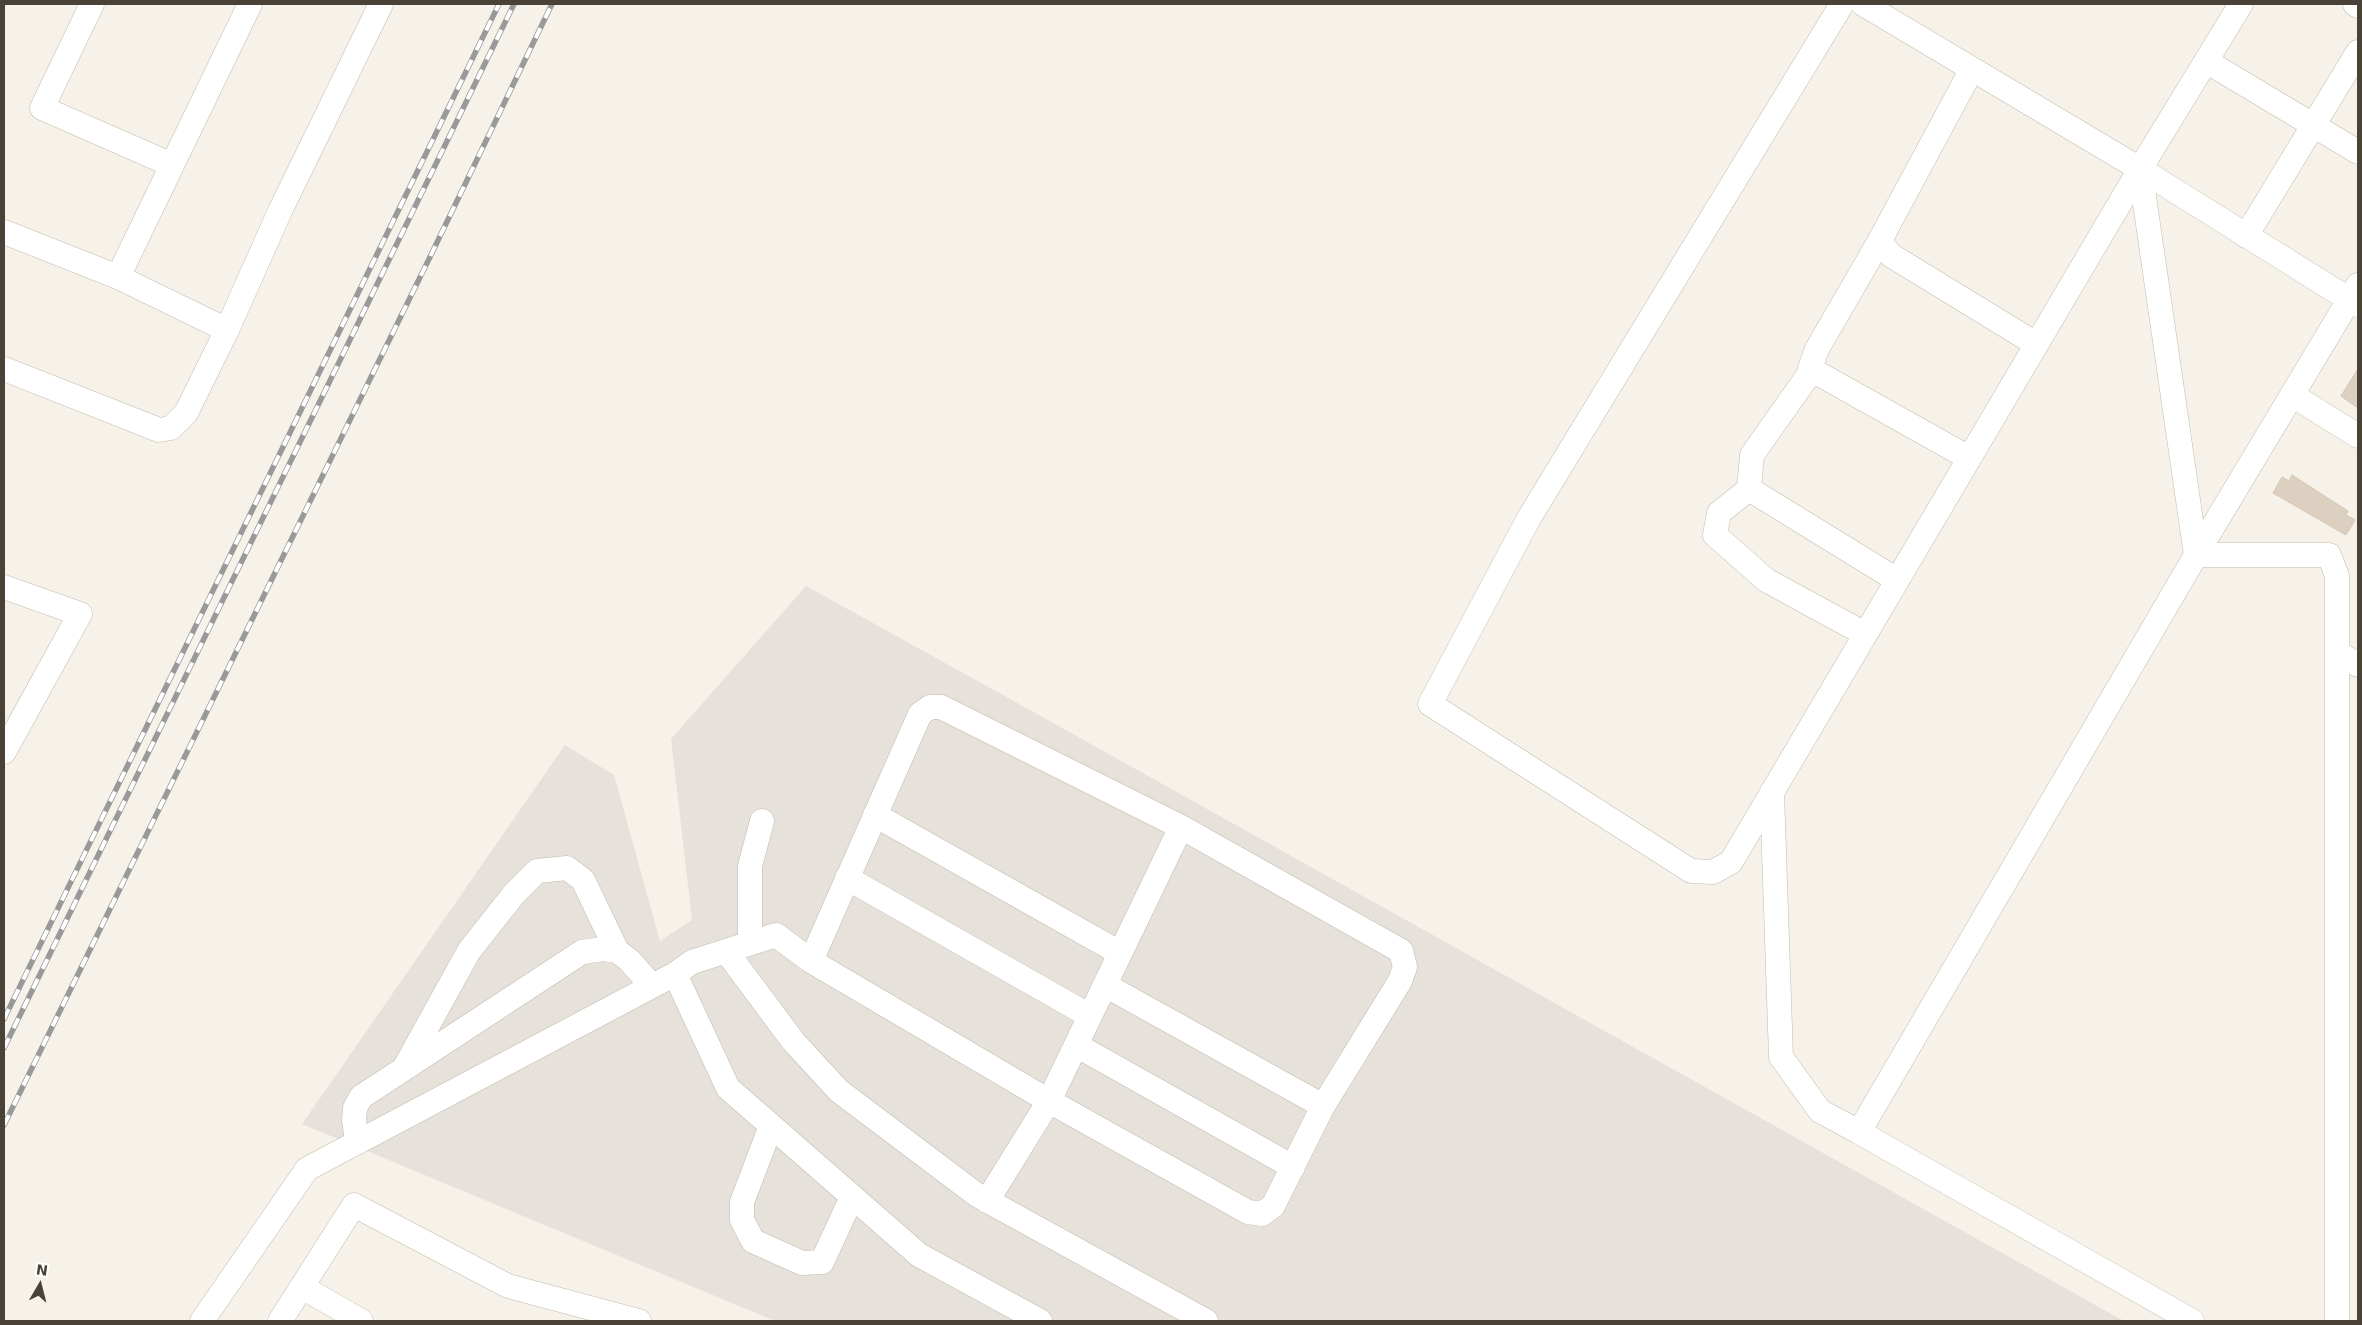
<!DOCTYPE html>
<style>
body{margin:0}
#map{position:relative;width:2362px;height:1325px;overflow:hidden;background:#f6f2ea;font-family:"DejaVu Sans",sans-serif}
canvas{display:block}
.frame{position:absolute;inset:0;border:5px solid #4b4237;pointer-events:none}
.north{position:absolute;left:15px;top:1260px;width:50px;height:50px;-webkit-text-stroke:4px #fff;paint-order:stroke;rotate:8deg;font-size:14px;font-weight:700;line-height:20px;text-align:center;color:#4b4237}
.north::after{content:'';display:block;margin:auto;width:18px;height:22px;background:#4b4237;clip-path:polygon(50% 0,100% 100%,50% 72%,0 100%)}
</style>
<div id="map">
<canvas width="2362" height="1325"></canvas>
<div class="frame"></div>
<div class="north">N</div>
</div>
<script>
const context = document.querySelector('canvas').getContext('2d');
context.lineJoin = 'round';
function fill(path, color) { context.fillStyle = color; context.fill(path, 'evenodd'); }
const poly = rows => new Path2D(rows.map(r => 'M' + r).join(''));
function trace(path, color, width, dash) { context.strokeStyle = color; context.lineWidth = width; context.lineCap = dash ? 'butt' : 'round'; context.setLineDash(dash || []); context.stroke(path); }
fill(poly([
 [806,586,1012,700,2124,1321,775,1321,302,1124,565,745,614,775,660,941,692,920,671,739]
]), '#e6e1db');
const building = poly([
 [2358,369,2358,408,2341,396,2358,369],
 [2292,475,2348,511,2346,515,2355,520,2346,535,2273,493,2282,477,2289,481,2292,475]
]);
fill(building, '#dcd0c1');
trace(building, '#d4c5b0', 1);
const minor = poly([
 [92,4,42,108,172,165],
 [1842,4,1529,518,1430,704,1691,871,1713,872,1731,862,2140,169,2196,555,2358,285],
 [1863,4,2140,169],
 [2241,4,2140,169,2358,305],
 [2355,4,2358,6],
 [2206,61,2358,152],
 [4,232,118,277,227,330],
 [2246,236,2358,52],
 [1879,242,1892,256,2036,344],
 [118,277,250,4],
 [4,369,159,430,171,428,186,413,227,330,280,211,381,4],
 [1812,370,1969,458],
 [2292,395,2358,436],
 [1749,489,1897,580],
 [4,587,80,614,4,752],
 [1865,634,1766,580,1715,535,1719,513,1749,489,1752,455,1812,370,1810,368,1817,349,1879,242,1972,69],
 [2337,652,2358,665],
 [1772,792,1781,1057,1820,1111,1859,1132],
 [875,815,1120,953],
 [847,878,1090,1016],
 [750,943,750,866,762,821],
 [726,951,793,1041,839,1091,977,1195,1206,1321],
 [675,974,692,962,776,935,811,961,1049,1101,1248,1212,1262,1214,1273,1206,1323,1106,1400,981,1405,967,1401,951,1181,827,941,707,930,707,920,714,811,961],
 [1105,985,1323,1106],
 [1076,1045,1293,1167],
 [406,1065,469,951,514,894,537,871,567,868,583,880,617,951],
 [771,1126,742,1202,742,1220,753,1241,802,1263,822,1262,852,1197],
 [357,1142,354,1120,355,1108,361,1097,582,952,603,949,617,951,629,960,652,986],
 [987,1201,1049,1101,1181,827],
 [302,1287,361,1321],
 [202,1321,307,1169,675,974,728,1088,919,1255,1040,1321],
 [280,1321,354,1205,508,1286,639,1321],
 [2192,1321,1859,1132,2196,555,2329,555,2337,576,2337,1321]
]);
trace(minor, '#c3baab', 25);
trace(minor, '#fff', 24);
const rail = poly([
 [4,1019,499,4],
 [4,1048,514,4],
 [4,1125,429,259,552,4]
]);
trace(rail, '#999', 5.5);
trace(rail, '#fff', 4, [11]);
</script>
